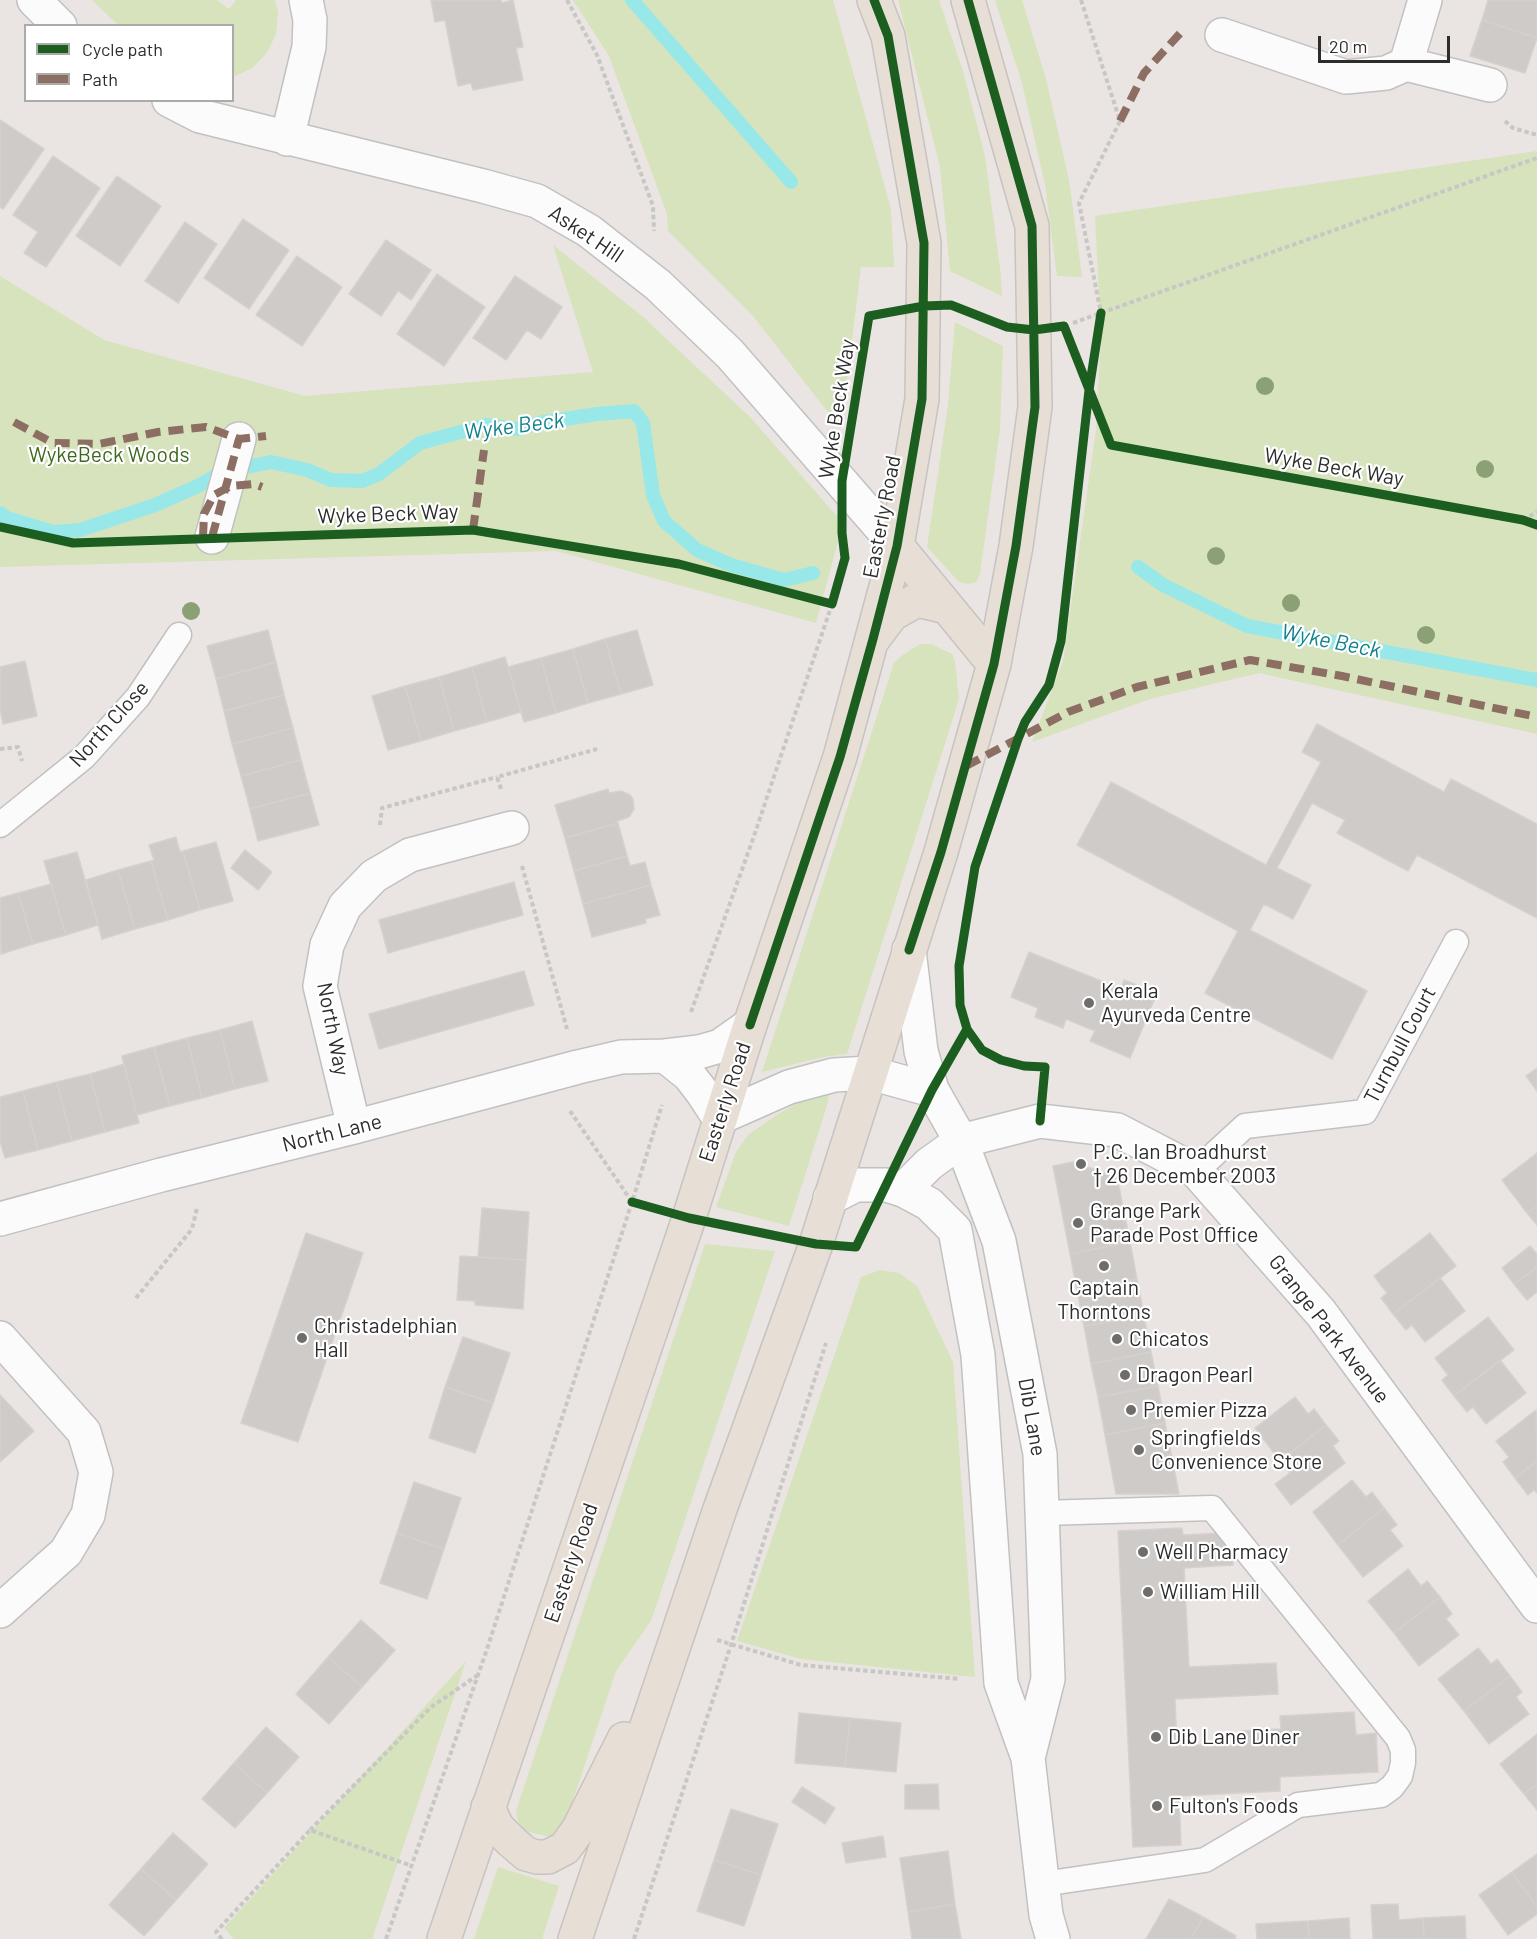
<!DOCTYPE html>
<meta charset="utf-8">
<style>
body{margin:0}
#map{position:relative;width:1537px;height:1939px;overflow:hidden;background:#eae5e2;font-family:Barlow,sans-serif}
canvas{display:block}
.legend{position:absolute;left:24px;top:24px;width:210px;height:78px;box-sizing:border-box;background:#fff;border:2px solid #ababab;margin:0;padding:8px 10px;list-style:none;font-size:18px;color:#2c2c2c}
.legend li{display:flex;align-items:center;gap:12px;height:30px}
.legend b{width:30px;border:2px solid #ababab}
.scale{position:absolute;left:1318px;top:36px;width:132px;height:27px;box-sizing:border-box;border:3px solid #2c2c2c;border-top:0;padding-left:8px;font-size:18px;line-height:21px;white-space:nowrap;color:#2c2c2c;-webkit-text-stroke:4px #fff;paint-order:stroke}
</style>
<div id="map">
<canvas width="1537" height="1939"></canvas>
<ul class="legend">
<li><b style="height:8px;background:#1b5e20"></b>Cycle path</li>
<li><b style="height:8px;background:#8d6e63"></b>Path</li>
</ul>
<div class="scale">20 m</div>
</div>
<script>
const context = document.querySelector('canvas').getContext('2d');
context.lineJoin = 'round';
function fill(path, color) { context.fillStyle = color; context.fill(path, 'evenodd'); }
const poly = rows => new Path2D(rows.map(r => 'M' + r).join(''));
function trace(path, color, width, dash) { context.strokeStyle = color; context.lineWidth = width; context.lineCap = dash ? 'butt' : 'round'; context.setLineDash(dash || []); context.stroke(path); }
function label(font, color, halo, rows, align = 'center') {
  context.font = font + ' Barlow,sans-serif'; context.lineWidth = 4.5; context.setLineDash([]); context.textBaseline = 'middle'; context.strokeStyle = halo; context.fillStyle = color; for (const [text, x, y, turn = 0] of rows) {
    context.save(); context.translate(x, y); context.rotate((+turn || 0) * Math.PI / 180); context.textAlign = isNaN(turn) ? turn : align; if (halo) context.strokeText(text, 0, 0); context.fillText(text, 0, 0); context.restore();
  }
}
fill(poly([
 [92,0,217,0,229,9,236,0,275,0,278,13,276,34,267,53,252,68,233,77,232,26,118,25],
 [573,0,833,0,891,209,894,267,861,267,841,429,753,316,668,231,667,214,609,56],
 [898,0,939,0,963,71,985,156,1001,276,1002,296,950,271,940,167],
 [995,0,1022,0,1046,79,1069,180,1082,277,1057,276,1045,185,1022,83],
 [1537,151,1537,734,1259,673,1150,699,1032,742,1063,661,1096,430,1101,338,1095,216],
 [553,245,642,316,750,417,843,523,816,623,556,551,0,567,0,276,104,340,305,396,593,372],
 [955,322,1003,346,1000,429,980,574,976,582,968,584,959,582,927,547,948,405],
 [920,644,931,644,952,654,955,661,959,699,847,1054,823,1057,762,1072,894,663,901,656],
 [824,1093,829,1094,828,1102,789,1226,716,1207,736,1152,748,1135,775,1116,797,1103],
 [705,1244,775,1251,651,1621,616,1671,565,1824,560,1833,550,1837,525,1831,518,1822,516,1811],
 [880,1270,899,1273,917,1286,953,1362,975,1677,801,1659,737,1641,861,1277],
 [466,1661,372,1939,234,1939,224,1928],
 [498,1867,559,1886,542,1939,474,1939]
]), '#d6e3bc');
trace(poly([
 [632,0,791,182],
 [0,513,7,518,53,532,80,530,155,505,198,486,222,472,271,462,307,470,331,480,362,481,379,474,420,443,486,425,518,429,539,423,597,414,634,411,643,423,653,495,664,521,697,550,731,565,784,580,813,573],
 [1138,567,1163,585,1247,626,1537,680]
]), '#98e8e9', 14);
const building = poly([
 [431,0,501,0,502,3,513,0,523,47,516,48,523,80,473,90,471,83,458,86,445,20,435,22,431,0],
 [1488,0,1537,0,1537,38,1482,20,1488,0],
 [1482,20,1537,38,1525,73,1470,56,1482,20],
 [0,120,44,149,3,209,0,207,0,120],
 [53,156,100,188,46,267,24,253,38,232,13,215,53,156],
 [117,176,161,206,120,266,76,236,117,176],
 [243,219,289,250,249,309,204,278,243,219],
 [185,222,217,244,178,303,145,281,185,222],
 [386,240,431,270,411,300,398,291,381,316,349,294,386,240],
 [297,256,342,287,302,346,256,315,297,256],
 [437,274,485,307,444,366,397,334,437,274],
 [515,276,562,307,541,339,527,330,506,360,473,338,515,276],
 [268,630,276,662,216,679,207,646,268,630],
 [637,630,653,685,621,694,605,639,637,630],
 [605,639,621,694,588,703,573,649,605,639],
 [573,649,588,703,556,713,541,658,573,649],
 [505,657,521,712,487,722,472,667,505,657],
 [541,658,556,713,524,722,508,667,541,658],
 [25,661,37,716,3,724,0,709,0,667,25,661],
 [276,662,284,695,224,711,216,679,276,662],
 [472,667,487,722,454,731,439,677,472,667],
 [439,677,454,731,421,741,405,686,439,677],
 [405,686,421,741,388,750,372,696,405,686],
 [284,695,293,728,232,744,224,711,284,695],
 [1317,724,1444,792,1451,779,1537,824,1537,918,1417,855,1408,871,1337,833,1345,820,1312,803,1277,868,1311,885,1293,919,1264,904,1250,930,1367,991,1332,1059,1205,993,1238,931,1077,845,1111,782,1266,865,1321,762,1302,752,1317,724],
 [293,728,301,760,241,776,232,744,293,728],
 [301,760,310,793,250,809,241,776,301,760],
 [608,789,609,793,621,791,630,795,633,799,634,809,629,817,617,821,618,823,565,838,555,805,608,789],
 [310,793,319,825,258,841,250,809,310,793],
 [618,823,627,856,574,871,565,838,618,823],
 [176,837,180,852,183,851,200,910,168,920,151,861,154,860,149,845,176,837],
 [216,842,233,901,200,910,183,851,216,842],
 [245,850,272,872,258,890,231,868,245,850],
 [77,852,98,925,66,935,44,861,77,852],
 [627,856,630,866,645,862,651,885,583,904,574,871,627,856],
 [151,861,168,920,135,929,118,870,151,861],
 [118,870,135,929,102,939,86,880,118,870],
 [514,882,523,915,388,953,379,920,514,882],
 [51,884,66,935,33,944,18,893,51,884],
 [651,885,660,915,645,919,646,923,592,937,583,904,651,885],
 [18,893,33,944,1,954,0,898,18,893],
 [1029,952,1121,989,1124,980,1157,993,1130,1058,1090,1041,1095,1031,1066,1019,1063,1028,1035,1017,1038,1008,1011,997,1029,952],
 [524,971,534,1005,379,1049,369,1014,524,971],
 [252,1021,268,1081,235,1089,220,1030,252,1021],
 [220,1030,235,1089,202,1098,187,1038,220,1030],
 [187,1038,202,1098,170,1106,154,1047,187,1038],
 [154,1047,170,1106,137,1115,122,1056,154,1047],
 [124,1064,139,1123,105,1132,90,1074,124,1064],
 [1537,1068,1537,1091,1526,1076,1537,1068],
 [90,1074,105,1132,72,1141,57,1082,90,1074],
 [57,1082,72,1141,38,1150,23,1091,57,1082],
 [23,1091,38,1150,5,1158,0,1141,0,1097,23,1091],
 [1537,1153,1537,1206,1527,1213,1502,1180,1537,1153],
 [1073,1162,1117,1177,1130,1242,1070,1254,1053,1166,1073,1162],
 [1537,1206,1537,1225,1527,1213,1537,1206],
 [482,1208,529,1212,526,1260,478,1257,482,1208],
 [306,1233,363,1253,298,1442,241,1423,306,1233],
 [1430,1233,1456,1266,1393,1314,1381,1298,1387,1293,1374,1276,1430,1233],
 [1130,1242,1137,1279,1077,1290,1070,1254,1130,1242],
 [1530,1246,1537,1254,1537,1267,1514,1284,1502,1268,1530,1246],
 [460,1256,526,1260,523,1309,475,1305,475,1301,457,1300,460,1256],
 [1537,1267,1537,1292,1527,1300,1514,1284,1537,1267],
 [1440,1278,1465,1311,1425,1342,1412,1325,1406,1330,1393,1314,1440,1278],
 [1137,1279,1144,1316,1084,1326,1077,1290,1137,1279],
 [1144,1316,1151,1352,1091,1364,1084,1326,1144,1316],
 [1488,1317,1514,1350,1454,1396,1442,1380,1448,1375,1435,1358,1488,1317],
 [463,1337,510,1353,493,1403,445,1387,463,1337],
 [1151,1352,1158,1386,1098,1397,1091,1364,1151,1352],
 [1500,1360,1526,1393,1486,1424,1473,1407,1467,1412,1454,1396,1500,1360],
 [1158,1386,1165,1423,1105,1435,1098,1397,1158,1386],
 [445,1387,493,1403,475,1453,429,1438,445,1387],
 [0,1395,34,1431,0,1462,0,1395],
 [1295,1397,1308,1414,1314,1409,1326,1425,1280,1461,1255,1428,1295,1397],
 [1536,1410,1537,1461,1515,1478,1503,1462,1509,1457,1496,1441,1536,1410],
 [1165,1423,1179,1494,1116,1494,1105,1435,1165,1423],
 [1326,1425,1339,1441,1333,1446,1345,1463,1291,1505,1275,1484,1290,1473,1280,1461,1326,1425],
 [1537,1461,1537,1493,1534,1490,1528,1495,1515,1478,1537,1461],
 [1352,1480,1366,1497,1372,1492,1384,1508,1338,1545,1313,1512,1352,1480],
 [414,1482,461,1498,444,1549,397,1533,414,1482],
 [1384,1508,1397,1525,1390,1530,1403,1546,1363,1577,1338,1545,1384,1508],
 [1182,1528,1183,1535,1224,1533,1233,1546,1233,1565,1184,1568,1189,1667,1276,1663,1278,1694,1175,1699,1177,1746,1241,1743,1240,1731,1281,1729,1280,1716,1354,1712,1356,1735,1376,1733,1378,1772,1280,1777,1280,1791,1179,1796,1181,1845,1133,1847,1118,1531,1182,1528],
 [397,1533,444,1549,427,1599,380,1583,397,1533],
 [1408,1569,1421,1586,1427,1581,1440,1597,1394,1633,1368,1601,1408,1569],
 [1440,1597,1452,1614,1446,1619,1459,1635,1419,1666,1394,1633,1440,1597],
 [361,1620,395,1650,362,1687,328,1657,361,1620],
 [1478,1648,1491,1664,1497,1659,1510,1676,1464,1711,1438,1679,1478,1648],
 [328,1657,362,1687,329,1724,296,1694,328,1657],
 [1510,1676,1522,1692,1516,1697,1529,1714,1489,1744,1464,1711,1510,1676],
 [799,1713,850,1718,845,1767,795,1763,799,1713],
 [850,1718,901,1723,896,1772,845,1767,850,1718],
 [266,1727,299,1757,267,1793,234,1763,266,1727],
 [1537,1734,1537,1784,1524,1794,1500,1764,1537,1734],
 [234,1763,267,1793,235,1828,202,1799,234,1763],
 [938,1784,939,1809,905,1809,905,1785,938,1784],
 [1537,1784,1537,1810,1524,1794,1537,1784],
 [802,1787,835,1808,825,1824,792,1802,802,1787],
 [731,1809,778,1824,761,1875,714,1860,731,1809],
 [173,1833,208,1864,176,1900,141,1869,173,1833],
 [883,1836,886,1857,846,1863,842,1843,883,1836],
 [948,1851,955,1904,908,1912,900,1858,948,1851],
 [1537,1854,1537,1907,1512,1872,1537,1854],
 [714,1860,761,1875,744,1926,697,1911,714,1860],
 [141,1869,176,1900,144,1936,109,1905,141,1869],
 [1512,1872,1537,1907,1537,1914,1508,1935,1479,1895,1512,1872],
 [1169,1899,1203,1917,1191,1939,1146,1939,1169,1899],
 [955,1904,961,1939,912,1939,908,1912,955,1904],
 [1398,1904,1399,1920,1423,1918,1424,1939,1373,1939,1371,1905,1398,1904],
 [1465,1916,1466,1939,1424,1939,1423,1918,1465,1916],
 [1203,1917,1236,1936,1235,1939,1191,1939,1203,1917],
 [1349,1918,1350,1939,1309,1939,1308,1921,1349,1918],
 [1308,1921,1309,1939,1257,1939,1256,1924,1308,1921]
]);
fill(building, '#cfcbc9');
trace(building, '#d5d1ce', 1.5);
const lane = poly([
 [0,825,84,757,138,697,179,635],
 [1196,1171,1245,1126,1365,1112,1456,942],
 [1042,1513,1212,1508,1398,1738,1403,1750,1403,1763,1400,1776,1392,1787,1381,1795,1298,1805,1205,1860,1043,1884]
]);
const street = poly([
 [34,0,60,26],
 [1222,35,1346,77,1386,73,1406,64,1490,85],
 [1406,64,1425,0],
 [169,100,200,116,483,186,537,201,589,231,658,285,730,354,897,546],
 [287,139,309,47,310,20,306,0],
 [212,537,239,439],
 [719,1118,702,1092,689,1075,665,1056,699,1052,720,1046,750,1025],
 [354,1127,320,986,327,945,345,906,374,876,410,855,512,828],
 [903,1190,929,1164,961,1141,1040,1121,1117,1130,1196,1171,1321,1313,1537,1606],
 [0,1219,161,1175,354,1127,578,1067,621,1057,665,1056],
 [0,1338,84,1432,96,1472,88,1515,66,1552,0,1611]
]);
const secondary = poly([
 [909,950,921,1051,932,1090,961,1141,999,1241,1040,1454,1048,1679,1028,1758],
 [719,1118,789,1087,834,1075,870,1073,932,1090],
 [830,1198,856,1185,886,1185,903,1190,929,1204,955,1230,978,1355,1001,1683,1028,1758,1046,1915,1053,1939]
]);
const primary = poly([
 [897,546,994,664],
 [874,638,892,614,917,600,947,607],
 [488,1807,497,1827,511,1841,526,1854,537,1857,548,1857,565,1848,578,1830,624,1739],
 [444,1939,689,1218,750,1025,840,757,897,546,922,399,924,243,888,36,874,0],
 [575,1939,720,1509,816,1244,941,852,994,664,1016,546,1035,407,1032,226,968,0]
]);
trace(lane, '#c2c1c1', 27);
trace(street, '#c2c1c1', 36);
trace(secondary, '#c2c1c1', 36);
trace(primary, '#c6c3c2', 36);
trace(poly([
 [567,0,597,55,653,206,654,231],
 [1081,0,1120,121,1079,203,1101,313],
 [1505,121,1513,128,1537,135],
 [1073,323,1537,158],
 [1523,520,1537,512],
 [0,749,18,747,22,761],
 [501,789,497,777,597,749],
 [380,825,382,808,497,777],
 [522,866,567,1029],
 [691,1012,754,836,832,604],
 [570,1111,632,1202],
 [136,1298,192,1229,197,1208],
 [717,1640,801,1665,960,1679],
 [310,1830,430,1708,478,1675],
 [222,1939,216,1932,310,1830,412,1866],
 [386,1939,486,1652,632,1202,662,1105],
 [634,1939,731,1645,826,1343]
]), '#c7c7c6', 4, [4.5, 3]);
trace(lane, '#fcfbfb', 24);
trace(street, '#fcfbfb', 33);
trace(secondary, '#fcfbfb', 33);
trace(primary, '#e7ded5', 33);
trace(poly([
 [1120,121,1144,73,1184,29],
 [14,422,53,443,99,444,158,432,206,427,239,439,266,436],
 [473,530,484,450],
 [203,537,204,514,214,495,231,486,254,484,262,487],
 [212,537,239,439],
 [966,766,1068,712,1137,687,1250,660,1342,676,1537,717]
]), '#8d6e63', 8, [15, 8]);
trace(poly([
 [0,527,73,543,473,530,679,564,832,604,845,558,842,533,842,481,869,316,924,306,951,305,1007,327,1034,330,1064,326,1111,445,1523,520,1537,525],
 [909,950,941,852,994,664,1016,546,1035,407,1032,226,968,0],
 [750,1025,840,757,873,639,897,546,922,399,924,243,888,36,874,0],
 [1040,1121,1045,1067,1024,1066,1001,1060,982,1050,967,1029,960,1005,959,966,975,867,1018,739,1025,722,1049,685,1061,641,1089,390,1101,313],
 [632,1202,689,1218,816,1244,856,1247,932,1090,967,1029]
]), '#1b5e20', 9);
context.fillStyle = '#8ba175';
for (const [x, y] of [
 [1265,386],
 [1485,469],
 [1216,556],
 [1291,603],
 [191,611],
 [1426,635]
]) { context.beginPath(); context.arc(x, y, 9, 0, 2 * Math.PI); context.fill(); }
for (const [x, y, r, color] of [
 [1089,1003,6,"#6e6d6c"],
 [1081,1164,6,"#6e6d6c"],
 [1078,1223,6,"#6e6d6c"],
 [1104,1266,6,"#6e6d6c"],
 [302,1338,6,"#6e6d6c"],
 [1117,1339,6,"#6e6d6c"],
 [1125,1375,6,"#6e6d6c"],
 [1131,1410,6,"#6e6d6c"],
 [1139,1450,6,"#6e6d6c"],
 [1143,1552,6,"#6e6d6c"],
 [1148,1592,6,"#6e6d6c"],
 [1156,1737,6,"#6e6d6c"],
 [1157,1806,6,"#6e6d6c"]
]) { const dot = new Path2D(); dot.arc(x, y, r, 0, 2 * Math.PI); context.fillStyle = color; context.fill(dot); trace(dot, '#fff', 2); }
label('21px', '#2c2c2c', '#fff', [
 ["Asket Hill",586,234,34],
 ["Wyke Beck Way",837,409,-81],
 ["Wyke Beck Way",1334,467,10],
 ["Wyke Beck Way",388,514,-2],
 ["Easterly Road",882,517,-79],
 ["North Close",109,724,-48],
 ["North Way",333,1029,79],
 ["Turnbull Court",1400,1045,-62],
 ["Easterly Road",725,1102,-72],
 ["North Lane",332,1133,-14],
 ["Grange Park Avenue",1329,1329,52],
 ["Dib Lane",1032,1417,80],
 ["Easterly Road",571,1563,-71]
]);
label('21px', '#3e691c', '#fff', [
 ["WykeBeck Woods",109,455]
]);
label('21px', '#2c2c2c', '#fff', [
 ["Kerala",1101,991],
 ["Ayurveda Centre",1101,1015],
 ["P.C. Ian Broadhurst",1093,1152],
 ["† 26 December 2003",1093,1176],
 ["Grange Park",1090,1211],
 ["Parade Post Office",1090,1235],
 ["Captain",1104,1288,"center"],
 ["Thorntons",1104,1312,"center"],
 ["Christadelphian",314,1326],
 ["Hall",314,1350],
 ["Chicatos",1129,1339],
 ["Dragon Pearl",1137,1375],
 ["Premier Pizza",1143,1410],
 ["Springfields",1151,1438],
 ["Convenience Store",1151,1462],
 ["Well Pharmacy",1155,1552],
 ["William Hill",1160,1592],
 ["Dib Lane Diner",1168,1737],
 ["Fulton's Foods",1169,1806]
], 'left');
label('italic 22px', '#11818e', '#fff', [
 ["Wyke Beck",514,426,-7],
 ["Wyke Beck",1331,641,11]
]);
</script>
